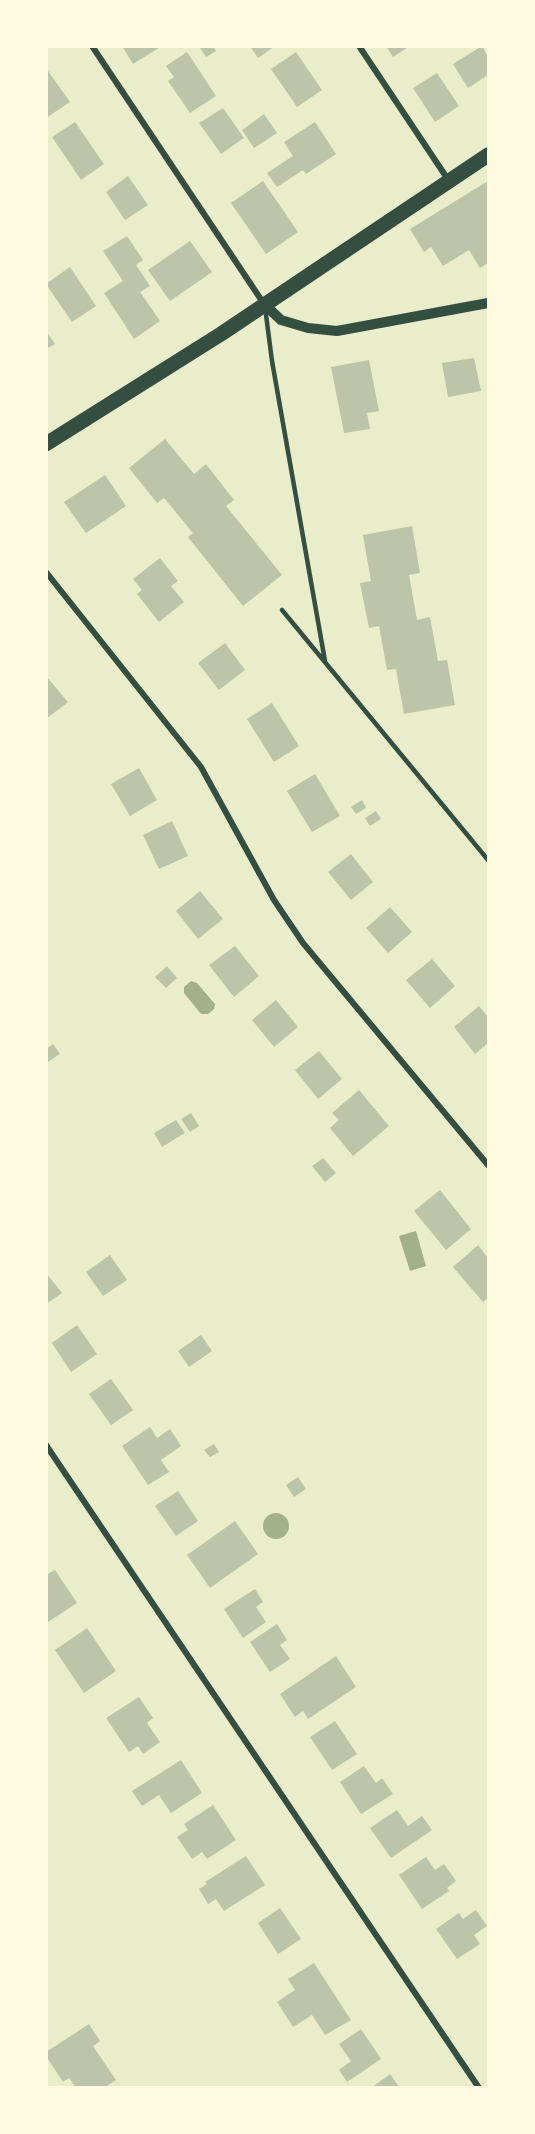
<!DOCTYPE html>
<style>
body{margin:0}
#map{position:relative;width:535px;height:2134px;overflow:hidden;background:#e9edc9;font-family:"Zilla Slab",serif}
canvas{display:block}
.frame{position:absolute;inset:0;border:48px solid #fefae0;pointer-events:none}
</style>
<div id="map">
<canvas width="535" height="2134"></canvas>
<div class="frame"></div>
</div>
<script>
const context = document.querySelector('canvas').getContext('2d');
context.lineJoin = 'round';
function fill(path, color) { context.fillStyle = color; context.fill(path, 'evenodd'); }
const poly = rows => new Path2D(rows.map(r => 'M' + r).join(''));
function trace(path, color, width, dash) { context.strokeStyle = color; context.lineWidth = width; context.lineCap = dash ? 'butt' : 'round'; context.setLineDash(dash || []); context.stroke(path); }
fill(poly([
 [191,981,197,983,215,1004,214,1009,208,1014,201,1014,184,993,184,987],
 [416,1231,426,1266,410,1271,399,1236],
 '263 1526a13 13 0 1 1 26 0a13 13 0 1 1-26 0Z'
]), '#a3b18a');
fill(poly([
 [122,46,162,46,133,64],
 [199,46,213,46,216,51,206,57],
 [250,46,275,46,258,58],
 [386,46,410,46,393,57],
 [482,46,488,57,488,75,468,88,453,64],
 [187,52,216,96,190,113,168,81,174,77,166,66],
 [296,52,322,90,297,107,271,69],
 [46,68,70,102,46,118],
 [437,73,459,106,435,122,413,88],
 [223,108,244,138,221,154,199,123],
 [264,114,277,133,254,148,242,130],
 [75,122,104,164,81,180,52,137],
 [315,122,336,154,306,174,303,170,277,187,267,173,293,156,284,142],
 [128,176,148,205,125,220,106,192],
 [263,181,298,232,266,254,231,203],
 [488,181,488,263,480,268,469,250,443,266,431,247,424,252,410,229],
 [127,236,143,260,136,265,150,286,140,292,160,321,134,339,104,293,123,281,103,251],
 [190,241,212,272,170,301,148,270],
 [70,267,96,306,72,322,46,284],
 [46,331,55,344,46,349],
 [474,358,481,391,448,397,442,363],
 [369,360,379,411,367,413,370,429,344,433,331,367],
 [165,439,194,474,206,464,234,500,226,506,282,575,243,606,188,537,193,533,164,498,157,503,129,468],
 [105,475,126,506,86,533,64,502],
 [412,526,420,573,409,575,417,620,430,617,438,661,447,660,455,705,404,714,396,669,387,670,379,626,369,628,360,583,371,581,363,535],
 [160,558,178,581,171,586,184,602,159,622,137,594,142,590,133,579],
 [225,643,245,670,219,690,198,663],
 [46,676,68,702,46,719],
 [272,703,299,746,274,762,247,719],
 [139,768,157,800,130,816,111,784],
 [315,774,340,816,312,832,287,791],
 [362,800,366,808,356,814,351,807],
 [376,811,381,819,370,826,365,818],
 [172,821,188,856,159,869,143,835],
 [351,854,373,882,351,900,328,872],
 [200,891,223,919,198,939,176,911],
 [390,907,412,932,388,953,366,928],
 [235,946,259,976,234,997,209,965],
 [432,959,455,986,430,1008,406,980],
 [167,966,177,978,166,988,155,977],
 [276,1000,298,1027,274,1047,252,1020],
 [479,1006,488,1017,488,1043,475,1054,454,1027],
 [53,1044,60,1054,46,1063,46,1049],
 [319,1051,342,1079,318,1099,295,1070],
 [359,1090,389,1126,353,1156,330,1128,339,1120,332,1113],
 [191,1113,199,1126,190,1132,181,1119],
 [176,1120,185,1133,162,1147,154,1133],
 [323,1158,336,1173,325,1182,312,1166],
 [440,1190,471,1229,446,1250,414,1211],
 [478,1245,488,1258,488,1298,483,1302,453,1267],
 [110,1255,127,1280,103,1296,86,1272],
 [46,1273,62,1293,46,1304],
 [77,1325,97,1354,71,1372,52,1343],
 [201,1335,212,1351,189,1367,178,1351],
 [111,1379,133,1410,111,1425,89,1394],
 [150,1427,157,1438,170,1429,181,1446,161,1460,169,1472,148,1485,122,1446],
 [214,1444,219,1452,210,1457,204,1450],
 [298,1477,306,1489,294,1497,286,1485],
 [178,1491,198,1521,176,1536,155,1506],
 [235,1521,258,1554,210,1588,187,1555],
 [55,1570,77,1603,48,1622,46,1620,46,1575],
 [255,1589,263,1602,256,1607,266,1622,243,1638,224,1609],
 [277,1624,287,1640,280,1645,290,1659,270,1672,250,1642],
 [87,1628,116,1671,84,1693,55,1650],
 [336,1656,356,1687,308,1719,303,1711,295,1717,280,1694],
 [139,1697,153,1718,147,1723,160,1742,143,1754,138,1746,129,1752,106,1718],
 [335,1721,357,1754,332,1770,310,1737],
 [181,1760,202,1793,171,1813,159,1795,142,1806,132,1791],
 [364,1766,376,1783,382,1778,393,1794,361,1814,340,1782],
 [213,1805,236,1840,207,1859,202,1852,192,1859,177,1837,188,1830,184,1824],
 [397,1810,408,1826,422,1816,432,1830,391,1858,370,1828],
 [246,1856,265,1885,224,1911,216,1899,208,1904,199,1889,207,1884,205,1882],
 [426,1857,435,1870,444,1864,456,1881,447,1888,449,1891,422,1909,399,1875],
 [280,1908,301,1939,278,1954,258,1923],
 [476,1910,487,1926,474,1935,480,1944,457,1959,436,1929,459,1913,463,1919],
 [314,1963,351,2020,325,2035,312,2015,293,2027,277,2002,295,1990,288,1979],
 [89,2024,100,2041,93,2046,116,2080,104,2088,76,2088,69,2078,63,2082,46,2056,46,2052],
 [361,2029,381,2059,347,2082,339,2070,351,2061,339,2044],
 [390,2074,400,2088,371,2088]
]), '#bcc5a7');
trace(poly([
 [265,307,272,361,325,661],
 [282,610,488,860]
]), '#344e41', 4.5);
trace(poly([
 [92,46,264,304],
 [359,46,449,181],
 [46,572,201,767,274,900,303,943,488,1165],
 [46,1445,479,2088]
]), '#344e41', 6);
trace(poly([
 [264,304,281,320,308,328,337,331,488,303]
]), '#344e41', 10);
trace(poly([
 [46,444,221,334,488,155]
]), '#344e41', 15);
</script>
